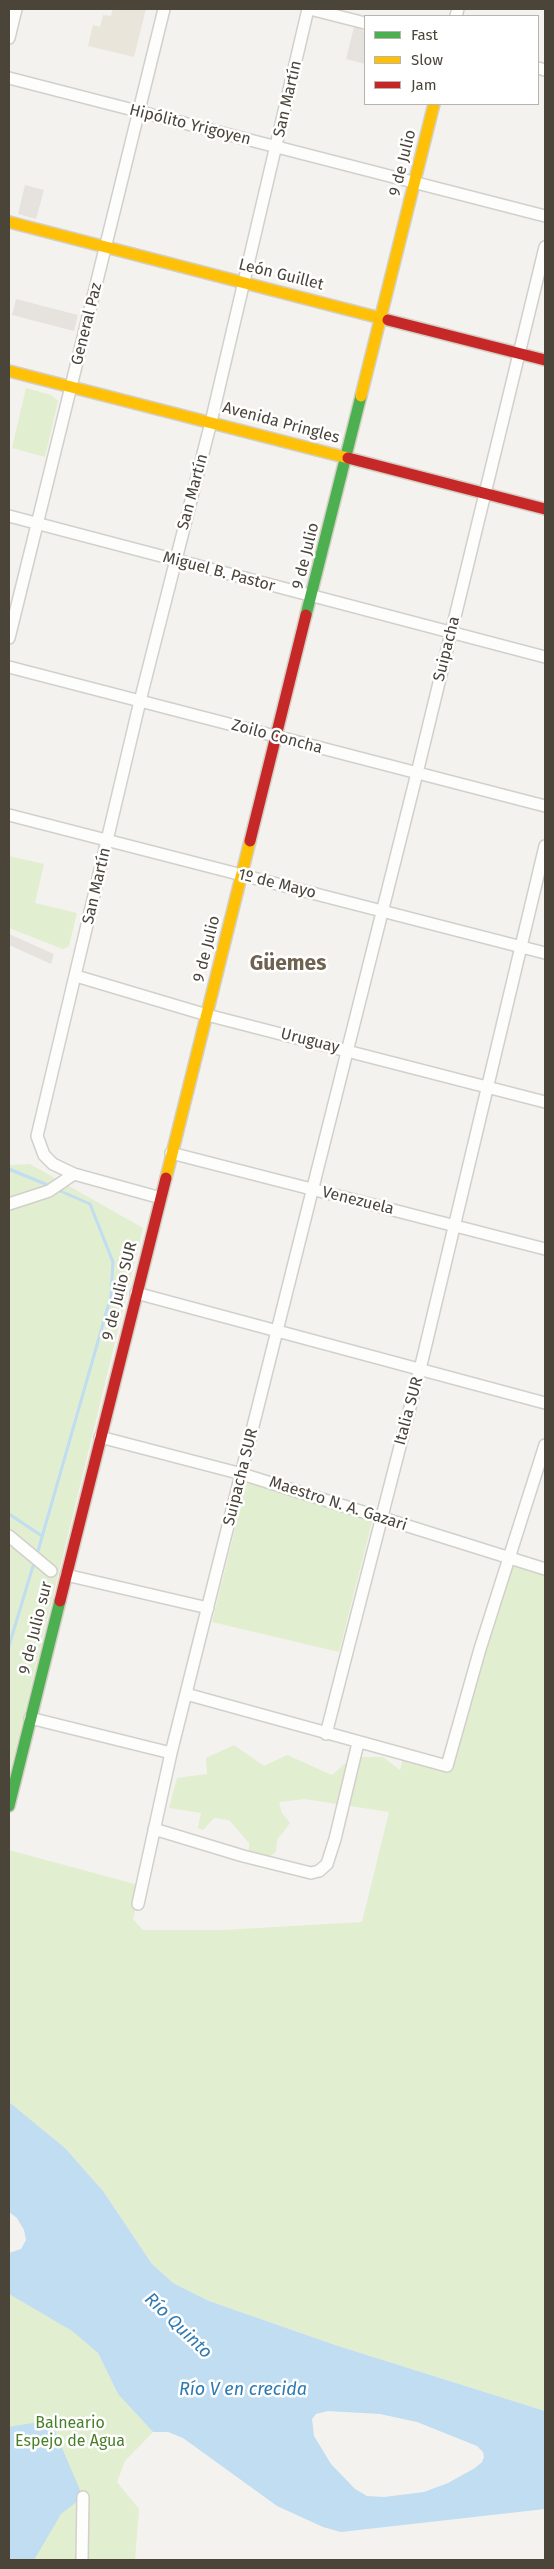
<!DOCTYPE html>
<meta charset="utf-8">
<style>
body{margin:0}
#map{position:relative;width:554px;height:2569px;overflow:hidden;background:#f4f2ee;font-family:"Fira Sans",sans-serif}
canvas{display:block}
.frame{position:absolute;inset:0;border:10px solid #4b4439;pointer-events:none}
.legend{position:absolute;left:364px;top:15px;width:175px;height:90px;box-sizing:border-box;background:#fff;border:1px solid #b7b4b0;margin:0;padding:6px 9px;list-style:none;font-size:15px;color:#4b4439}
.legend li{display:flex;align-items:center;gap:10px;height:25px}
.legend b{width:25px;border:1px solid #b7b4b0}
</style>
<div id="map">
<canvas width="554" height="2569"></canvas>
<div class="frame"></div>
<ul class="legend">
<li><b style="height:6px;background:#4caf50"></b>Fast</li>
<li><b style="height:6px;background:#ffc107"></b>Slow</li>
<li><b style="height:6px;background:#c62828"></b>Jam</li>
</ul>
</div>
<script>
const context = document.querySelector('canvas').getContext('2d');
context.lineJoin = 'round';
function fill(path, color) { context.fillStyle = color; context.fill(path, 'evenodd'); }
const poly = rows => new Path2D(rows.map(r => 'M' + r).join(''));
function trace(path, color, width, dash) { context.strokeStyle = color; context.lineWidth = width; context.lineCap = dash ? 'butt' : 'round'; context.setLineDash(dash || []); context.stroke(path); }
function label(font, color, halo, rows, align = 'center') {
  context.font = font + ' "Fira Sans",sans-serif'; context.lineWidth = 5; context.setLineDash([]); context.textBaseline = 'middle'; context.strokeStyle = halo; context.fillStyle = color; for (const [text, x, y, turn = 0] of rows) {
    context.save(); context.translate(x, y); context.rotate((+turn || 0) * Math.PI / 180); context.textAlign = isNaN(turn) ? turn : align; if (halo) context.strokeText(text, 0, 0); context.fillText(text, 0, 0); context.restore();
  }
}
fill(poly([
 [113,9,146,9,134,57,88,46,93,25,100,27,103,15,111,16]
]), '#eae5da');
fill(poly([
 [26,388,51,395,58,401,45,457,12,448],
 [9,856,44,864,35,903,77,913,69,946,63,949,9,928],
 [30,1164,143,1228,9,1776,9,1165],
 [247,1481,373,1518,339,1652,212,1622],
 [510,1559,545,1569,545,2411,335,2345,209,2301,173,2283,152,2264,103,2191,65,2148,9,2102,9,1850,142,1886,133,1919,143,1930,223,1930,362,1922,389,1812,305,1799,279,1802,282,1813,290,1823,277,1840,276,1852,267,1858,249,1852,249,1843,229,1820,214,1818,203,1830,198,1828,201,1813,169,1808,177,1778,207,1774,206,1758,234,1745,264,1766,287,1755,332,1775,348,1761,361,1757,383,1757,400,1770,404,1755,447,1766],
 [9,2294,72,2331,98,2353,118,2394,153,2432,125,2461,117,2482,139,2509,135,2560,9,2560]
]), '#e1eecf');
fill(poly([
 [354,27,365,31,365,64,346,59],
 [25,185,44,190,36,219,18,214],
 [16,299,78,315,74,331,12,315],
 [9,934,54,954,51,964,9,945]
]), '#e6e3df');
fill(poly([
 [9,2102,65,2148,103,2191,152,2264,173,2283,209,2301,335,2345,545,2411,545,2509,341,2532,323,2527,277,2506,183,2438,168,2432,153,2432,118,2394,98,2353,72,2331,9,2294,9,2253,21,2249,26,2240,24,2230,17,2218,9,2212],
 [328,2411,380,2414,417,2422,477,2446,483,2452,484,2457,482,2462,475,2468,448,2483,424,2492,384,2497,367,2496,355,2489,331,2464,314,2436,312,2419,316,2414],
 [50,2420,83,2497,61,2514,34,2560,9,2560,9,2427]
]), '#c0ddf1');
trace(poly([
 [9,1169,50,1186],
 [9,1514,42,1536],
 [38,1551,111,1296,113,1262,90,1204,58,1190],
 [9,1646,33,1566]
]), '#c0ddf1', 3);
const street = poly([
 [310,9,365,23],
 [456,16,458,9],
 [9,38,16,9],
 [538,68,545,70],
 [9,78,545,216],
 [9,516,545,657],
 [9,638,164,9],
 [9,667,545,806],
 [9,815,545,953],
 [76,976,207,1015,545,1102],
 [171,1153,545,1249],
 [161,1198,74,1174,53,1164,44,1155,37,1136,140,701,211,422,308,9],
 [9,1204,49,1191,74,1174],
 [136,1293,545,1403],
 [100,1437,242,1474,545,1569],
 [9,1536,51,1571],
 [66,1575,208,1608],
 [186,1694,447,1766,480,1649,545,1445],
 [30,1718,171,1753],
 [326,1734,423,1357,545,846],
 [154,1829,243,1856,311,1873,319,1871,327,1864,335,1839,358,1743],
 [138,1904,171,1753,417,773,545,247],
 [82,2560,83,2497]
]);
const fast = poly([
 [306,615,361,396],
 [9,1806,60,1601]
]);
const slow = poly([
 [9,222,388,320],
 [9,371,348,458],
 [361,396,434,104],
 [166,1178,250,841]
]);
const jam = poly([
 [388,320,545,360],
 [348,458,545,509],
 [250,841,306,615],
 [60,1601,166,1178]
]);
trace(street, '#d2d0cb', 14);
trace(fast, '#d3cfc5', 14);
trace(slow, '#d3cfc5', 14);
trace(jam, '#d3cfc5', 14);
trace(street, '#fdfdfc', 11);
trace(fast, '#4caf50', 11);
trace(slow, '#ffc107', 11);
trace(jam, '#c62828', 11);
label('16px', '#4b4439', '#fff', [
 ["San Martín",288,99,-77],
 ["Hipólito Yrigoyen",190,125,14],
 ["9 de Julio",403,163,-76],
 ["León Guillet",281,275,14],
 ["General Paz",87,324,-76],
 ["Avenida Pringles",281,423,15],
 ["San Martín",193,492,-75],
 ["9 de Julio",306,556,-76],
 ["Miguel B. Pastor",219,572,15],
 ["Suipacha",447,649,-76],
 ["Zoilo Concha",277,737,15],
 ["1º de Mayo",277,884,14],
 ["San Martín",97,886,-77],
 ["9 de Julio",207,949,-76],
 ["Uruguay",310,1041,14],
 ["Venezuela",358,1201,14],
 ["9 de Julio SUR",120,1291,-76],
 ["Italia SUR",409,1411,-75],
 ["Suipacha SUR",241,1477,-76],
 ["Maestro N. A. Gazari",338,1504,18],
 ["9 de Julio sur",36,1628,-76]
]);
label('16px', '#4a7f2a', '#fff', [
 ["Balneario",70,2424],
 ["Espejo de Agua",70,2442]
]);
label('italic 18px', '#2e7ab2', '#fff', [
 ["Río Quinto",178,2326,44],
 ["Río V en crecida",243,2390]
]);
label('bold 21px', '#6e6250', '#fff', [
 ["Güemes",288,964]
]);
</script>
